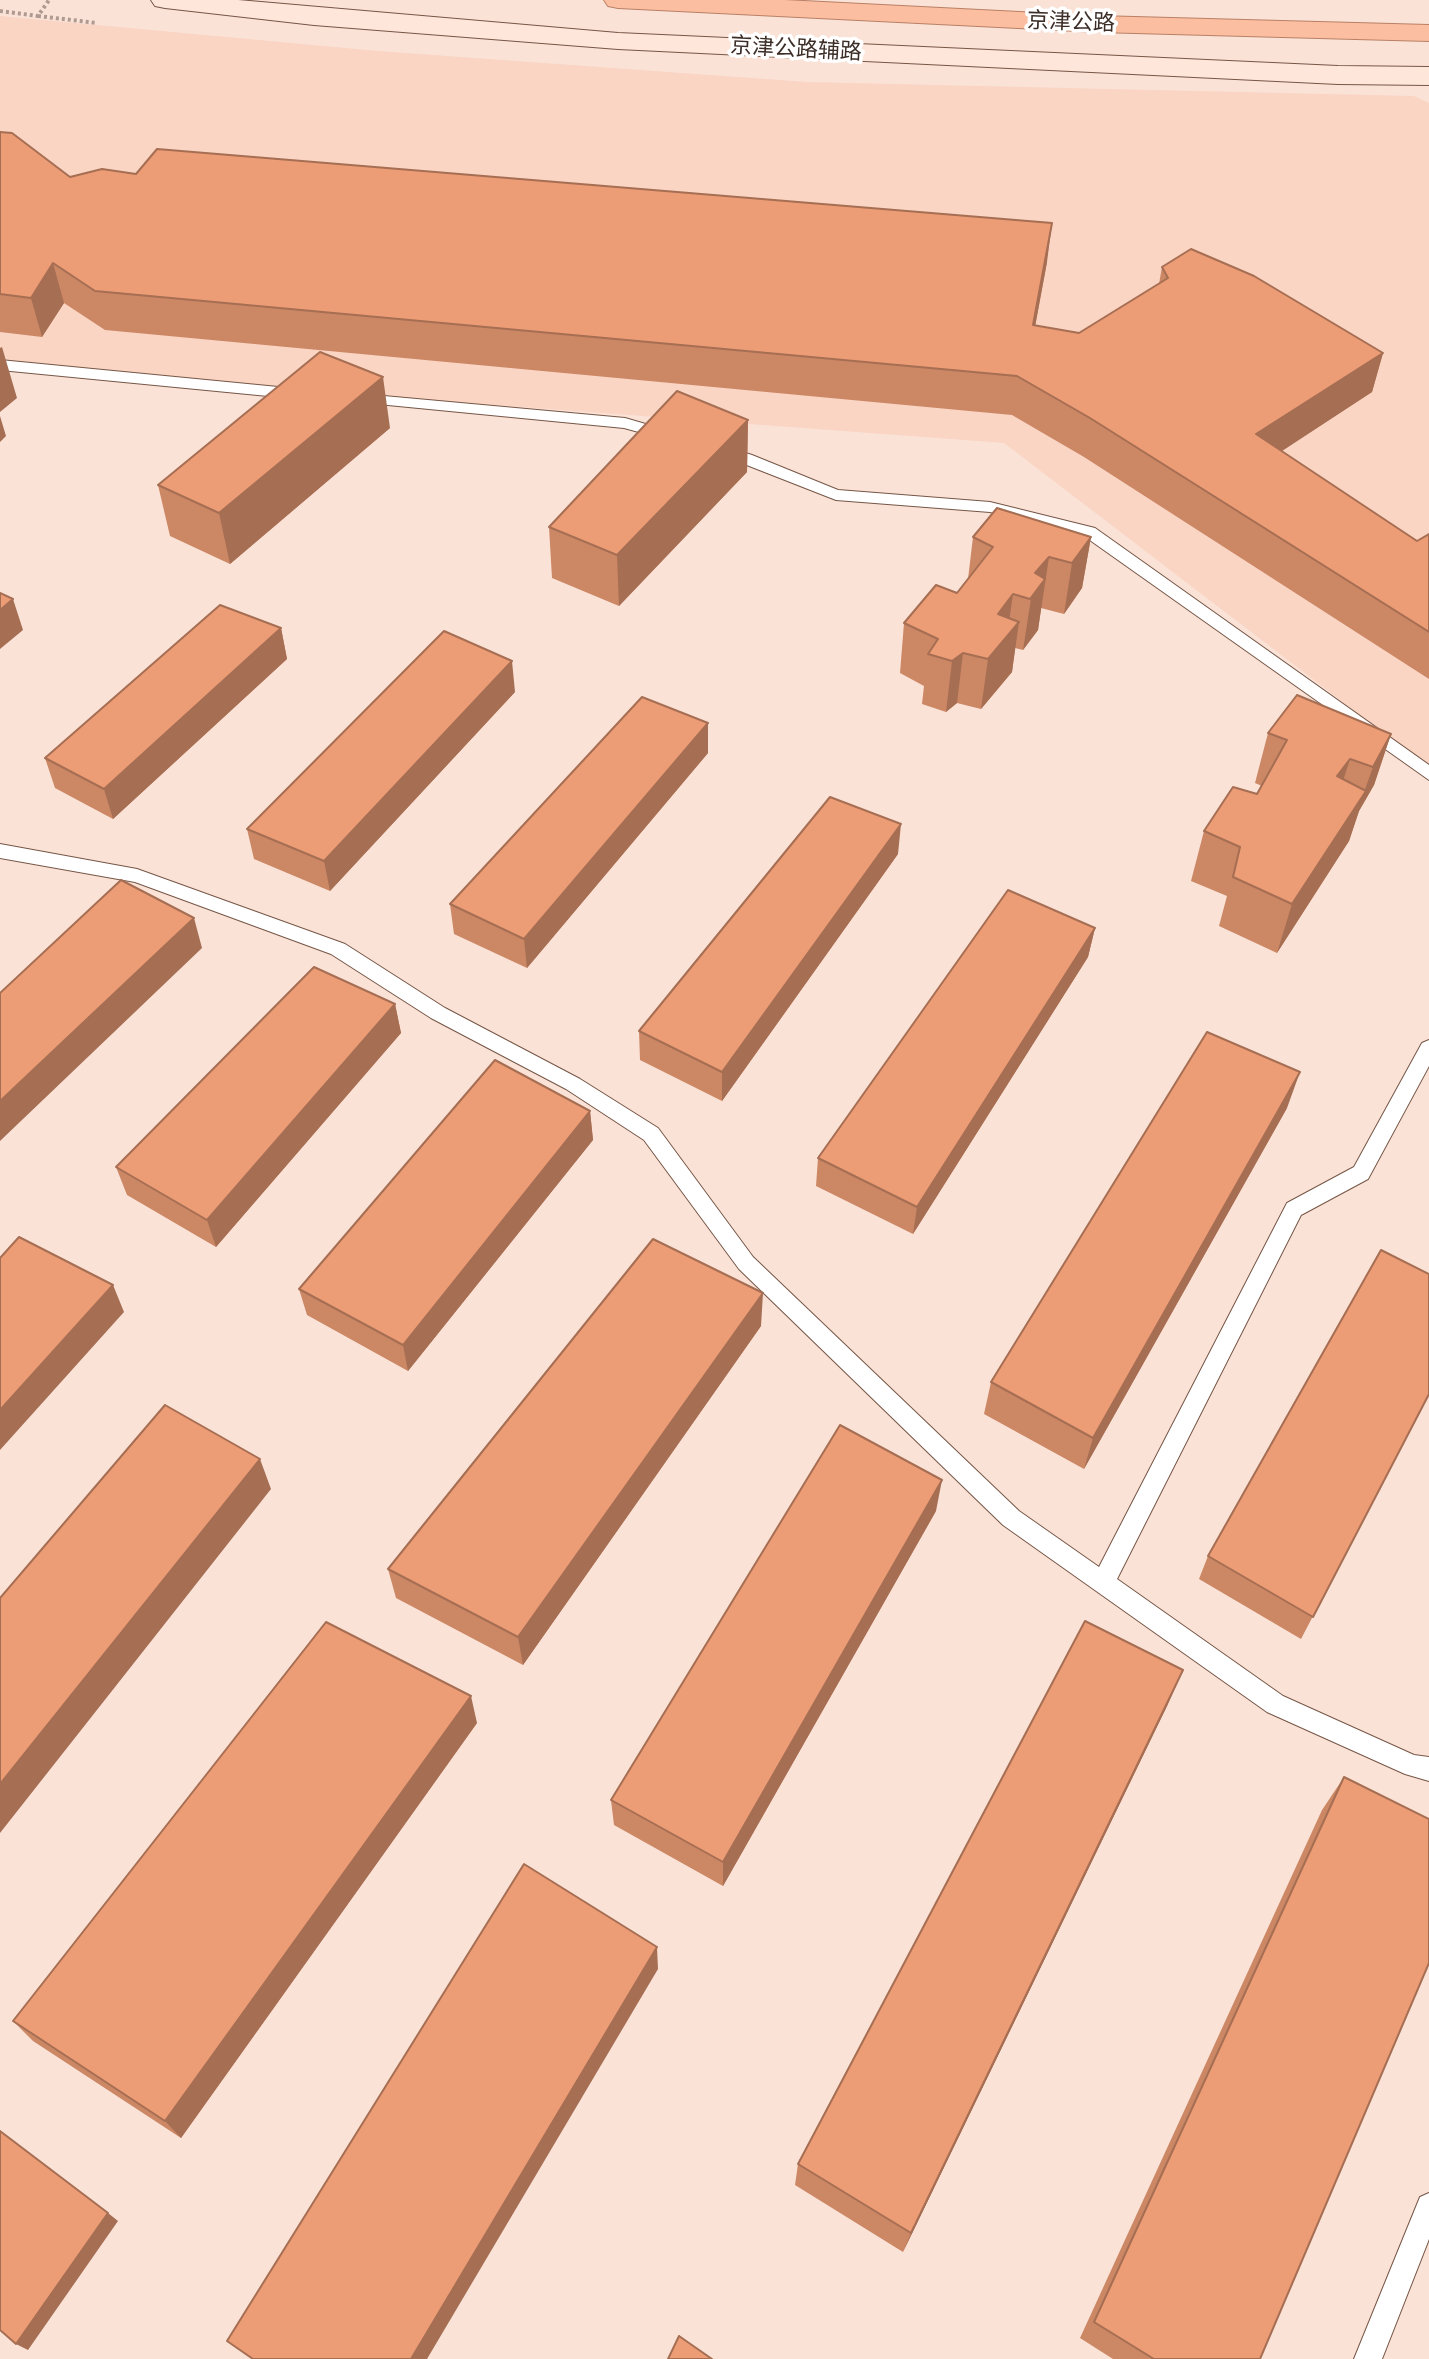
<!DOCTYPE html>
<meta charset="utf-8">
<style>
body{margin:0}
canvas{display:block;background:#fae2d7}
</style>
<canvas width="1429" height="2359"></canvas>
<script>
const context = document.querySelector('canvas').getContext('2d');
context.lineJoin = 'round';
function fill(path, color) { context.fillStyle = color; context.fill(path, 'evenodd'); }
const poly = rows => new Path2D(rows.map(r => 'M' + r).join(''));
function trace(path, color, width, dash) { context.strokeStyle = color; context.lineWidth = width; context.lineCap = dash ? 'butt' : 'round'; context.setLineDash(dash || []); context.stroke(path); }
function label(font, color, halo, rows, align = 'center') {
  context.font = font + ' "Public Sans","Noto Sans SC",sans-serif'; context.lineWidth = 7; context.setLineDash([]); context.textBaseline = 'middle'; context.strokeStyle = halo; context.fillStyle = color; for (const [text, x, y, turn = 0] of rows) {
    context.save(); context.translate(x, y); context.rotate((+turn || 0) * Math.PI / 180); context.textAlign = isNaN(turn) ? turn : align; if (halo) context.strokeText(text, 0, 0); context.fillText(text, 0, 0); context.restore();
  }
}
fill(poly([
 [0,16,378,51,807,82,1414,96,1429,103,1429,768,1004,443,93,375,0,365]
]), '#fad5c4');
const service = poly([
 [0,360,299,389,307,394,299,399,0,370,0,360],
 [362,394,625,418,673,432,676,435,668,440,624,428,357,402,357,396,362,394],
 [721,445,752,455,838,490,990,502,1095,528,1429,765,1429,780,1084,536,990,512,836,500,716,453,716,447,721,445],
 [0,844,137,869,345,944,445,1008,580,1079,658,1128,753,1257,1019,1511,1099,1567,1287,1203,1354,1167,1422,1043,1429,1040,1429,1066,1368,1179,1301,1215,1117,1579,1283,1696,1414,1755,1429,1757,1429,1781,1405,1774,1267,1712,1003,1525,739,1269,644,1140,566,1089,431,1018,331,954,135,882,0,858,0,844],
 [1429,2193,1429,2239,1382,2359,1354,2359,1420,2197,1429,2193]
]);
const secondary = poly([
 [151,0,238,0,618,33,1338,66,1429,67,1429,85,1338,84,618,49,314,25,165,8,155,6,151,0]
]);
const trunk = poly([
 [604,0,784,0,1098,16,1429,25,1429,41,1098,32,618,8,608,6,604,0]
]);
trace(service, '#765646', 2);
trace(secondary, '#765646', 2);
trace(trunk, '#b98066', 2);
trace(poly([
 [0,11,38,16,49,0],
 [38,16,97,23]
]), '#af9a91', 4, [3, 3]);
fill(service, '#fff');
fill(secondary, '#fee6db');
fill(trunk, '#fcbea0');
fill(poly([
 [0,132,70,177,136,174,1047,262,1035,326,1079,333,1159,284,1162,267,1383,353,1372,392,1281,451,1417,541,1429,534,1429,679,1084,457,1012,415,105,330,64,303,42,337,0,332],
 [748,420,747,472,619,606,552,578,549,527],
 [390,428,230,564,170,536,158,485],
 [973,537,1091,537,1082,588,1064,614,1041,608,1038,630,1023,650,1015,648,1012,672,981,709,957,703,946,712,922,704,924,686,900,673,904,623,957,593,968,579],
 [281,628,287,659,113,819,55,788,45,758],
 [515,692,330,891,254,859,247,829],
 [708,723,708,753,527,968,454,934,450,904],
 [1268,733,1391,734,1374,785,1359,811,1349,841,1277,953,1219,926,1227,896,1191,881,1204,831,1257,794,1262,786,1255,783],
 [898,854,722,1101,640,1060,639,1031],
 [1095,928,1088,957,913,1234,816,1186,818,1158],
 [395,1004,401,1033,216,1247,127,1195,116,1167],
 [1287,1108,1084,1469,984,1414,991,1382],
 [590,1111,593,1140,408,1371,307,1315,299,1289],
 [761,1326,523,1665,396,1598,388,1569],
 [1429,1394,1301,1639,1199,1579,1208,1556],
 [936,1511,723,1886,614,1825,611,1800],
 [1183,1670,1167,1706,903,2252,795,2185,798,2164],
 [477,1723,181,2138,33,2041,13,2021],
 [1344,1777,1260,2359,1113,2359,1080,2338,1322,1810]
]), '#cc8765');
fill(poly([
 [1052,223,1047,262,1028,365,1033,325],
 [53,263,64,303,42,337,31,298],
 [2,347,17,398,0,412,0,348],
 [1383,353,1372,392,1247,474,1256,434],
 [383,377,390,428,230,564,219,513],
 [0,416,6,436,0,442],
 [748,420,747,472,619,606,617,555],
 [1091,537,1082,588,1064,614,1072,563],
 [1049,557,1038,630,1023,650,1035,573],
 [1013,594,1007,636,1019,622,1012,672,981,709,988,659,998,614],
 [13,599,23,630,0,649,0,610],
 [281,628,287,659,113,819,104,789],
 [963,653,957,703,946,712,952,661],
 [512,661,515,692,330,891,324,861],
 [708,723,708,753,527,968,524,939],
 [1391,734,1374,785,1359,811,1349,841,1277,953,1292,904,1363,795,1373,767],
 [1350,759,1334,809,1337,776],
 [901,824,898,854,722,1101,722,1072],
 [194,918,202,948,0,1141,0,1101],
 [1095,928,1088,957,913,1234,917,1207],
 [395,1004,401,1033,216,1247,207,1220],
 [1300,1072,1287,1108,1084,1469,1093,1438],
 [590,1111,593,1140,408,1371,403,1345],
 [113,1285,124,1312,0,1450,0,1410],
 [763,1293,761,1326,523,1665,518,1637],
 [260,1459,271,1489,0,1833,0,1784],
 [942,1480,936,1511,723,1886,723,1862],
 [1183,1670,1167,1706,903,2252,911,2233],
 [471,1696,477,1723,181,2138,165,2121],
 [657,1947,658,1969,427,2359,411,2359],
 [108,2213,118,2221,28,2350,16,2344]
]), '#a66e53');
const building = poly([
 [0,132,12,133,70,177,102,169,136,174,157,149,1052,223,1033,325,1079,333,1168,278,1162,267,1191,249,1254,276,1383,353,1256,434,1417,541,1429,534,1429,632,1090,418,1017,376,95,291,53,263,31,298,0,294,0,132],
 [320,352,383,377,219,513,158,485,320,352],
 [677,391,748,420,617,555,549,527,677,391],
 [997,508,1091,537,1072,563,1049,557,1035,573,1045,579,1030,599,1013,594,998,614,1019,622,988,659,963,653,952,661,928,654,938,639,904,623,936,585,957,593,993,547,973,537,997,508],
 [0,593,13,599,0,610,0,593],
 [220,605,281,628,104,789,45,758,220,605],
 [444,631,512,661,324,861,247,829,444,631],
 [1297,695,1391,734,1373,767,1350,759,1337,776,1366,791,1292,904,1233,877,1240,847,1204,831,1233,787,1257,794,1287,740,1268,733,1297,695],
 [642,697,708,723,524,939,450,904,642,697],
 [830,797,901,824,722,1072,639,1031,830,797],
 [121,880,194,918,0,1101,0,993,121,880],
 [1008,890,1095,928,917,1207,818,1158,1008,890],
 [314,967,395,1004,207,1220,116,1167,314,967],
 [1207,1032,1300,1072,1093,1438,991,1382,1207,1032],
 [495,1060,590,1111,403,1345,299,1289,495,1060],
 [19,1237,113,1285,0,1410,0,1258,19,1237],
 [653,1239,763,1293,518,1637,388,1569,653,1239],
 [1381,1250,1429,1274,1429,1394,1313,1617,1208,1556,1381,1250],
 [165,1405,260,1459,0,1784,0,1598,165,1405],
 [840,1425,942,1480,723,1862,611,1800,840,1425],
 [1085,1621,1183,1670,911,2233,798,2164,1085,1621],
 [326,1622,471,1696,165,2121,13,2021,326,1622],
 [1344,1777,1429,1819,1429,1963,1260,2359,1154,2359,1094,2322,1344,1777],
 [524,1864,657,1947,411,2359,253,2359,227,2341,524,1864],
 [0,2131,108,2213,16,2344,0,2330,0,2131],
 [679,2336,712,2359,668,2359,679,2336]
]);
fill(building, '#ed9d76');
trace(building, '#a66e53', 2);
label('22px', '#3c2d27', '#fff', [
 ["京津公路",1071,22,2],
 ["京津公路辅路",796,49,3]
]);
</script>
